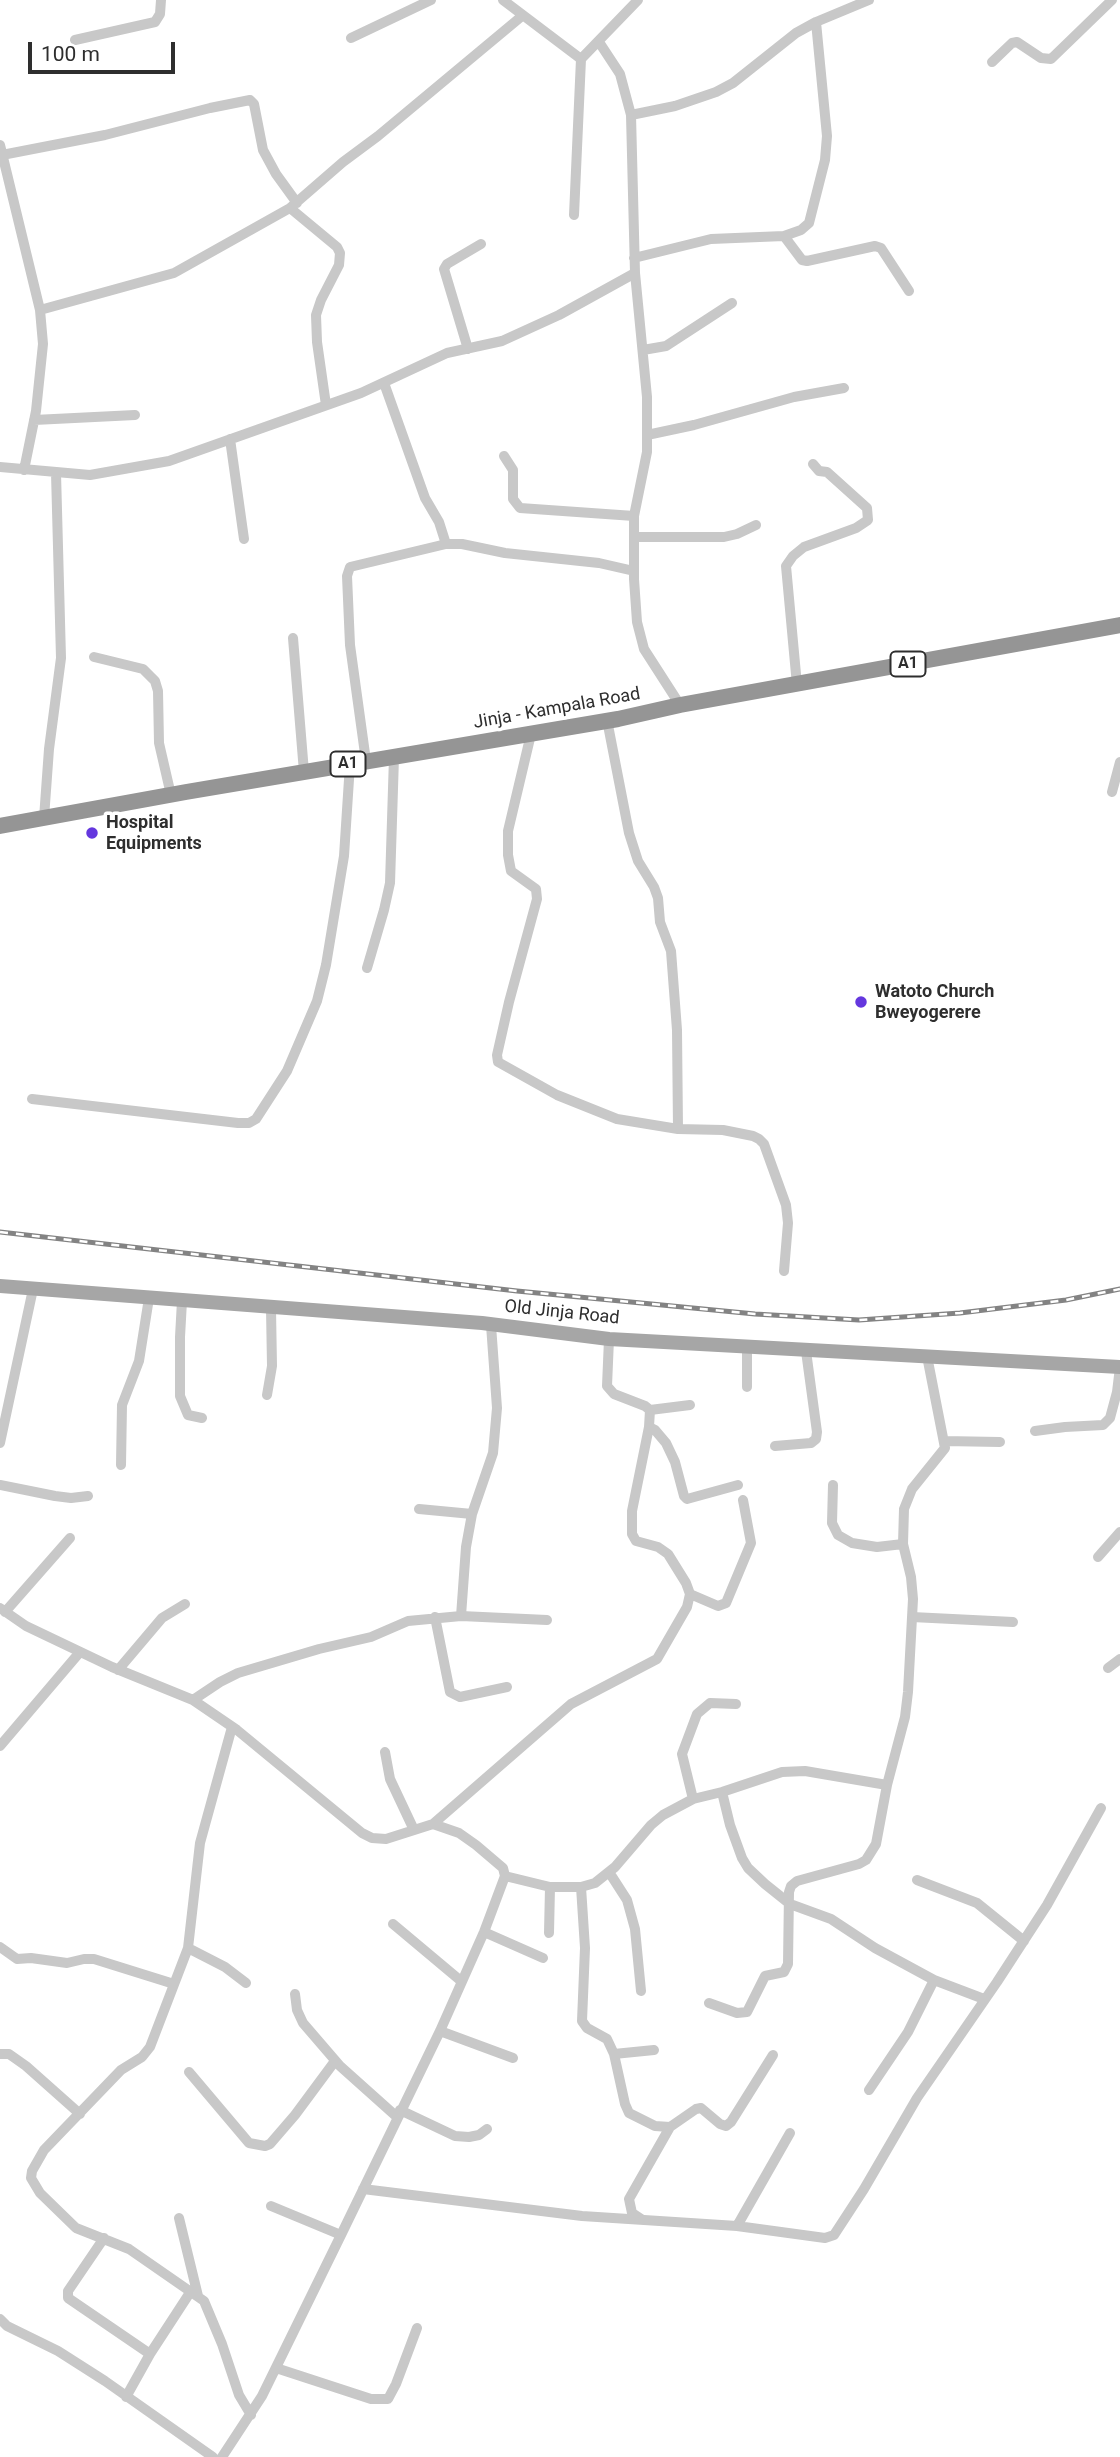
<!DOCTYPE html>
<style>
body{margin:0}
#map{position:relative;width:1120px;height:2457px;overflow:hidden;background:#fff;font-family:Roboto,sans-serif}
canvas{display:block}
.scale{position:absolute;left:28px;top:42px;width:147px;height:32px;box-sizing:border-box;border:4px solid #2e2e2e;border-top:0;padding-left:9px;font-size:21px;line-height:24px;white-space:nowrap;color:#2e2e2e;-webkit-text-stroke:5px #fff;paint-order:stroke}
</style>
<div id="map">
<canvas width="1120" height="2457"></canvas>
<div class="scale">100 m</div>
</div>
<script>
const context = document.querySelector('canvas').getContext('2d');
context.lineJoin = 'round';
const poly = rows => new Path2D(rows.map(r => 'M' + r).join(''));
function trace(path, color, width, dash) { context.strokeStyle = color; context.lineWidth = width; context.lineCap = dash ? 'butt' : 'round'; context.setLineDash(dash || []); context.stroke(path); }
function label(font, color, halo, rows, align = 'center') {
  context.font = font + ' Roboto,sans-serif'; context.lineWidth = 7; context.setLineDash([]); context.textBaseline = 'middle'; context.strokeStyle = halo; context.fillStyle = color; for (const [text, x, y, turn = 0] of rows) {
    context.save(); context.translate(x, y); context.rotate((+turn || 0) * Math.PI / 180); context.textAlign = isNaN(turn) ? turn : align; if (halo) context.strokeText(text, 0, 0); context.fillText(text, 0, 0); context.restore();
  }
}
trace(poly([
 [503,0,581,59],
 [351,38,431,0],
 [75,40,155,22,160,14,161,0],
 [599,42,620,74,631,115,635,273,647,397,647,452,634,516,634,579,637,622,644,649,680,705],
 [992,62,1012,43,1017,42,1041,58,1051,59,1112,0],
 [631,115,675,106,716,92,733,83,796,33,816,22,869,0],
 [0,145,40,310,43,344,36,411,24,470],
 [2,155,105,135,210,108,250,100,254,104,263,150,276,174,297,203],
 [290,208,337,247,340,253,339,265,321,300,316,315,317,342,326,405],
 [574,215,581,59,638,0],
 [784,236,802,260,807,261,875,246,881,248,909,291],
 [634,258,711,239,784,236,801,230,809,223,825,160,827,136,816,22],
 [40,310,174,273,290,208,343,162,378,136,522,16],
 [468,349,444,269,447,264,481,244],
 [643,350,666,346,732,303],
 [384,383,425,498,439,522,446,544],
 [34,420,135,415],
 [647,435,694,425,794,397,844,388],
 [230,439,244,539],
 [504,456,513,470,513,499,520,508,634,516],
 [0,467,90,475,169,461,361,393,447,353,502,341,559,315,635,273],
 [634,537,724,537,737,534,756,525],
 [293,638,304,772],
 [94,657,143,669,155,681,158,691,159,743,171,795],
 [797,685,786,566,793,556,804,547,856,528,868,520,867,508,827,472,819,471,813,464],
 [607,720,629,833,638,861,654,887,658,898,660,922,671,951,677,1030,678,1129],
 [531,734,508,831,508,855,511,871,536,889,537,899,509,1002,497,1055,498,1062,557,1095,617,1119,678,1129,723,1130,753,1136,759,1139,764,1144,786,1205,788,1223,784,1271],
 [366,761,350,645,347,576,350,567,446,544,462,544,505,553,599,563,634,571],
 [1112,792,1120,762],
 [44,818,49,749,61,658,56,473],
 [367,968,384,910,390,883,394,757],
 [32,1099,238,1123,249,1123,256,1119,287,1071,317,1001,326,965,344,856,350,764],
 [182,1301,180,1337,180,1396,188,1415,202,1418],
 [747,1387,747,1348],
 [267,1395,272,1366,271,1309],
 [650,1410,690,1405],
 [649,1427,655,1430,666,1443,675,1462,684,1496,687,1499,738,1485],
 [1035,1431,1065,1427,1103,1425,1110,1418,1117,1392,1120,1367],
 [944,1441,1000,1442],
 [0,1443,33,1289],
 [775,1446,811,1443,816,1439,817,1432,806,1351],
 [121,1465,122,1405,139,1361,149,1298],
 [0,1485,55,1496,71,1498,88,1496],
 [833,1485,832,1523,838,1535,852,1543,877,1547,903,1544],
 [419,1509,472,1514],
 [1098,1557,1120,1532],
 [690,1594,718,1606,726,1603,751,1543,743,1500],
 [0,1608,26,1626,112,1667,193,1700,237,1730,362,1833,372,1838,386,1839,433,1824,459,1833,476,1845,503,1868,505,1876,484,1932,440,2031,341,2235,262,2396,222,2457],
 [5,1612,70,1538],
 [461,1616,466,1547,472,1514,493,1453,497,1408,491,1325],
 [435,1617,450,1692,460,1697,507,1687],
 [912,1617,1013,1622],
 [1108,1668,1120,1659],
 [118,1670,162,1618,185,1604],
 [193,1700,220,1682,238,1673,319,1649,371,1637,408,1621,461,1616,547,1620],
 [232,1727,200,1843,188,1948,150,2047,142,2057,121,2070,44,2150,32,2171,31,2178,40,2193,76,2228,129,2249,204,2301,222,2344,239,2395,251,2415],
 [0,1746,80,1652],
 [385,1752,390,1779,414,1830],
 [722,1792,730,1825,742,1858,748,1868,765,1884,790,1904,831,1919,875,1948,934,1980,984,1999],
 [693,1799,682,1754,697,1714,710,1703,736,1704],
 [433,1824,571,1704,657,1659,687,1607,690,1594,686,1583,668,1554,658,1547,636,1541,632,1534,632,1511,649,1427,650,1410,645,1406,614,1394,607,1386,609,1339],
 [609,1872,627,1900,635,1929,641,1991],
 [505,1876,550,1887,581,1887,595,1883,615,1867,651,1825,663,1815,693,1799,722,1792,782,1772,805,1771,887,1785],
 [917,1880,977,1903,1024,1941],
 [581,1887,585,1948,582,2021,587,2028,607,2039,614,2054,625,2104,629,2113,655,2126,670,2127,696,2109,701,2108,720,2124,726,2126,731,2122,773,2055],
 [393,1924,461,1981],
 [484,1932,543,1958],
 [549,1933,550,1887],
 [0,1947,17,1959,31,1958,67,1963,84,1959,94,1959,174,1984],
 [188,1948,225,1967,246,1983],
 [295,1994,297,2010,303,2023,340,2066,397,2117],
 [709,2003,737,2013,747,2012,765,1976,784,1972,788,1964,789,1892,791,1886,797,1881,859,1864,866,1860,876,1844,887,1785,905,1717,908,1692,913,1599,911,1577,903,1544,904,1509,912,1489,945,1448,927,1356],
 [440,2031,513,2058],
 [0,2054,9,2054,26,2066,80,2114],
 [614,2054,654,2050],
 [189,2072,249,2143,265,2146,270,2144,295,2115,335,2061],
 [869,2090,908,2032,934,1980],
 [400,2110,455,2136,469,2137,479,2135,487,2129],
 [363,2189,582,2216,737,2226,825,2238,834,2235,864,2189,917,2098,997,1982,1047,1905,1101,1808],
 [271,2206,341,2235],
 [179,2218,198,2296],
 [641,2219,632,2213,629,2199,670,2127],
 [737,2226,790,2133],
 [104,2238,68,2291,68,2298,150,2354],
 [0,2319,7,2326,58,2351,105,2381,213,2457],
 [276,2368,371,2399,388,2399,396,2384,417,2328],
 [126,2397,150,2354,191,2291]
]), '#c8c8c8', 10);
trace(poly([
 [0,1286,482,1323,609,1339,1120,1367]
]), '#a6a6a6', 14);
trace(poly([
 [0,826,186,792,618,719,680,705,1120,625]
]), '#959595', 16);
const rail = poly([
 [0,1232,517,1291,755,1314,859,1320,960,1313,1066,1300,1120,1289]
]);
trace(rail, '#838383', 5);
trace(rail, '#fff', 2.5, [8]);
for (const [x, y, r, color] of [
 [92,833,7,"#6437de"],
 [861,1002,7,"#6437de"]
]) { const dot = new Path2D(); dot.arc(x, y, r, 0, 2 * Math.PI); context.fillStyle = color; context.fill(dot); trace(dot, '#fff', 2.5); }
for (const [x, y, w] of [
 [908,664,35],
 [348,764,35]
]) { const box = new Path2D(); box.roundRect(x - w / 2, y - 12.5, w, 25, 5); context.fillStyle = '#fff'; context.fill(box); trace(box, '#2e2e2e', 2); }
label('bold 16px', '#2e2e2e', null, [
 ["A1",908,664],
 ["A1",348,764]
]);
label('18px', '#2e2e2e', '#fff', [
 ["Jinja - Kampala Road",557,709,-10],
 ["Old Jinja Road",562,1313,6]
]);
label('bold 18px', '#2e2e2e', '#fff', [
 ["Hospital",106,823],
 ["Equipments",106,844],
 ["Watoto Church",875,992],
 ["Bweyogerere",875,1013]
], 'left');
</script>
